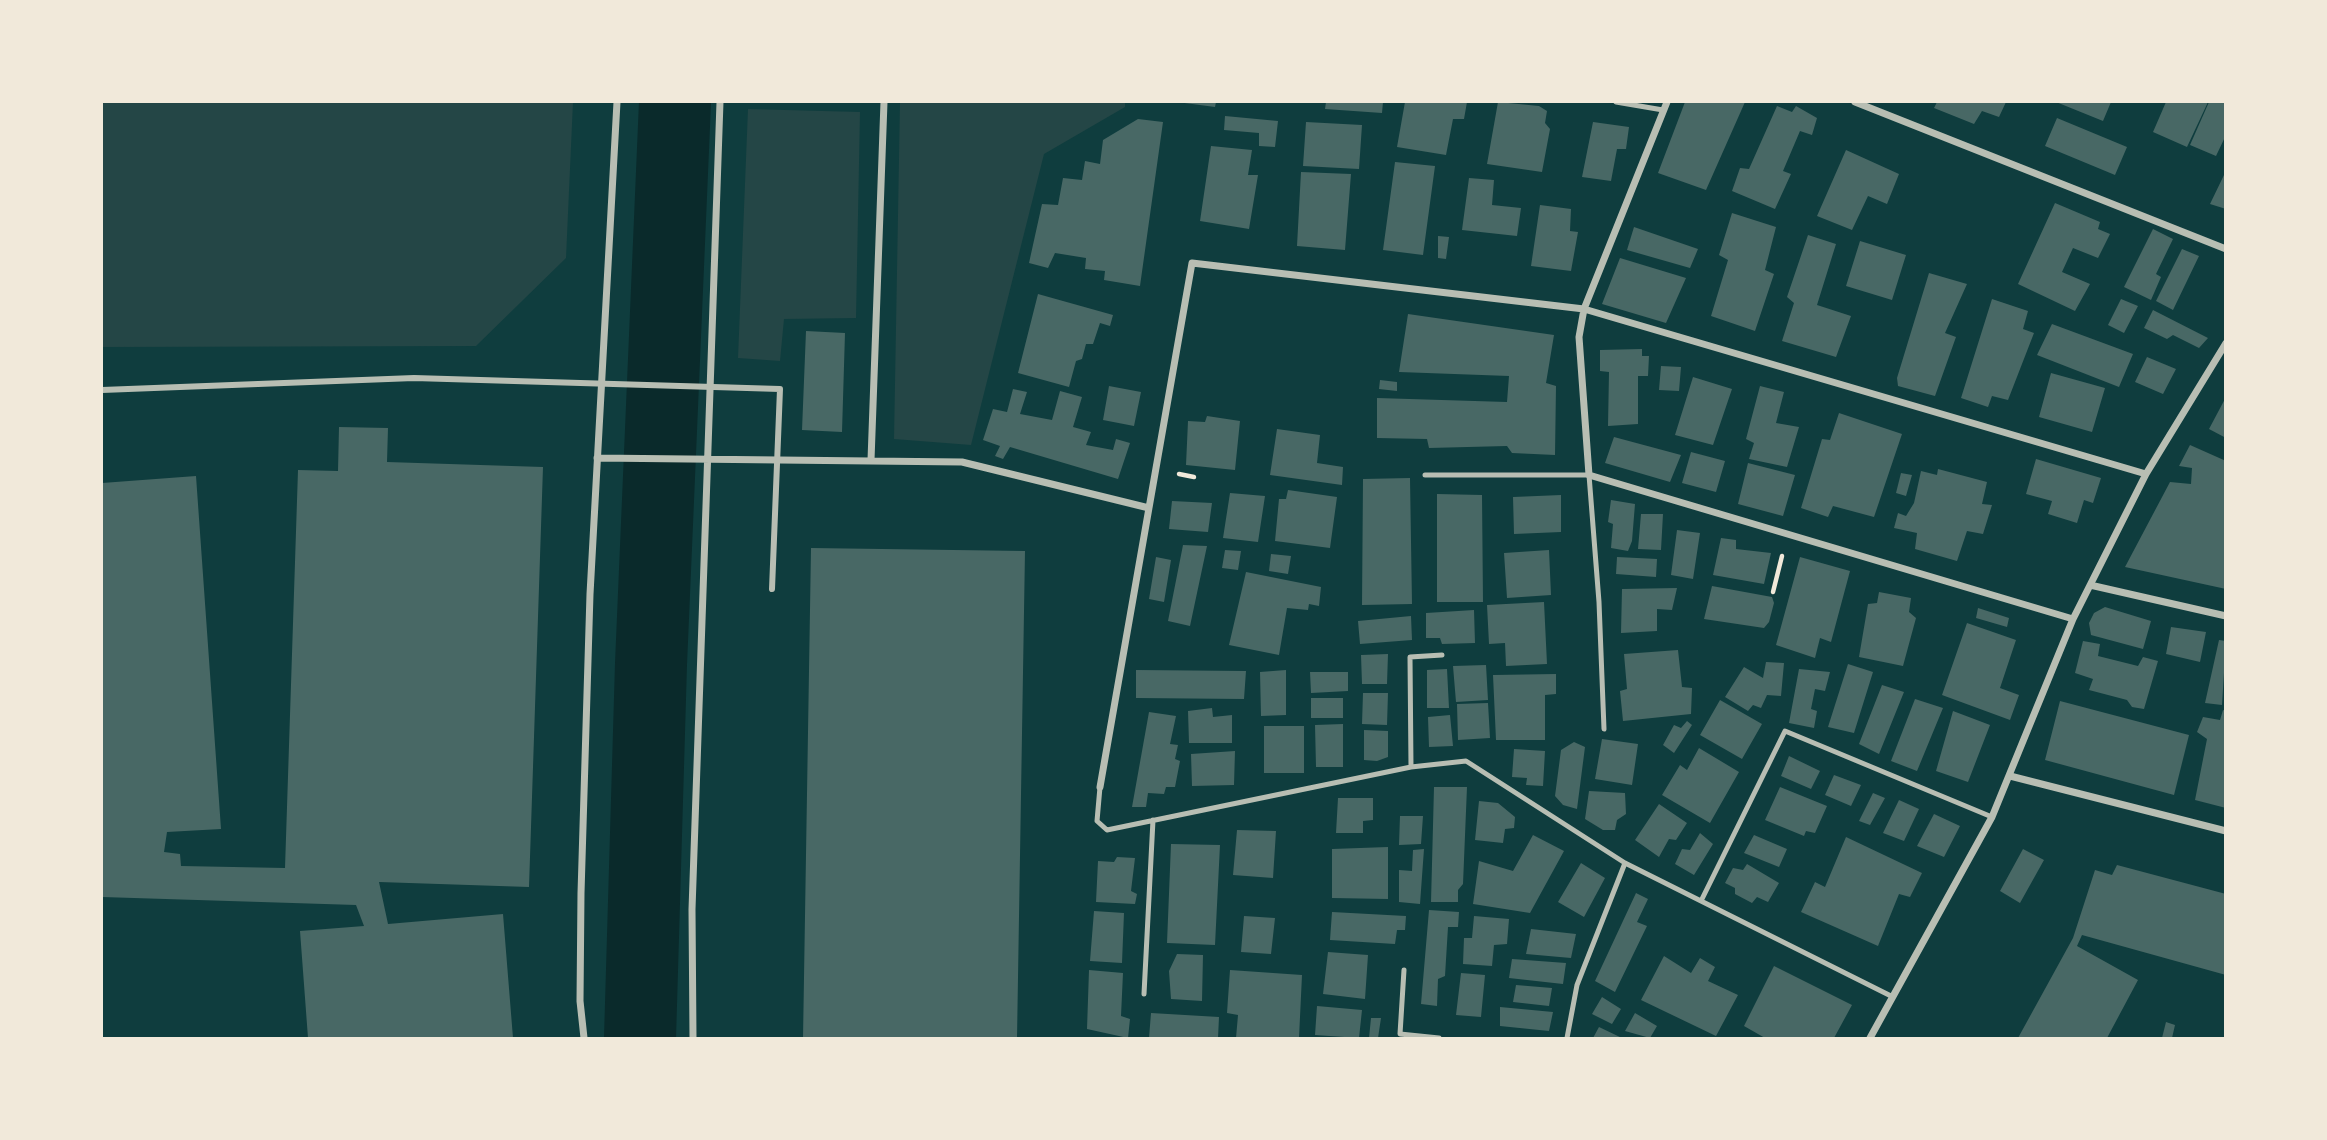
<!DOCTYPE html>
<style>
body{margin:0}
#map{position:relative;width:2327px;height:1140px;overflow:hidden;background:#0f3d3e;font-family:"PT Sans",sans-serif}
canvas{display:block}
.frame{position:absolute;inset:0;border:103px solid #f1e9da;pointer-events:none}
</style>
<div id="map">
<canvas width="2327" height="1140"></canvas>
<div class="frame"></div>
</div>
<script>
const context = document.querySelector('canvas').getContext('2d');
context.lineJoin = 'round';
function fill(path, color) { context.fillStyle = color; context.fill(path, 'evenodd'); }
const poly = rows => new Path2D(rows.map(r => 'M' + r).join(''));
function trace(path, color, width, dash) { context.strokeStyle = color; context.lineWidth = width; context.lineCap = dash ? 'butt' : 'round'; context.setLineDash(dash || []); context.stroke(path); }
fill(poly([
 [102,102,573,102,566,258,476,346,102,347],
 [900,102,1125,102,1125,107,1044,154,971,445,894,439],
 [748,109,860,112,856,318,784,319,780,361,738,358]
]), '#244646');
trace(poly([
 [640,1038,651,664,675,102]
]), '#0a2a2b', 72);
fill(poly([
 [1177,102,1216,102,1215,107],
 [1326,102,1383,102,1382,113,1325,109],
 [1405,102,1467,102,1464,119,1453,119,1446,155,1397,147],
 [1498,102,1539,106,1547,111,1545,123,1550,129,1542,172,1487,164],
 [1685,102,1745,102,1706,190,1658,173],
 [1937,102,2006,102,1999,117,1982,111,1974,124,1934,108],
 [2056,102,2111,102,2103,121],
 [2166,102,2208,102,2187,147,2153,132],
 [2209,102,2226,102,2226,135,2216,156,2190,145],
 [1777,106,1792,112,1796,106,1817,118,1812,135,1800,131,1783,171,1791,174,1775,209,1732,191,1740,168,1749,169],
 [1225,116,1278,121,1275,147,1259,146,1259,133,1224,130],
 [2057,118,2127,147,2115,175,2045,146],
 [1138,119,1163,122,1140,286,1104,280,1105,271,1085,269,1086,258,1055,253,1048,268,1029,263,1042,204,1058,205,1063,178,1082,180,1085,161,1100,164,1103,140],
 [1306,122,1362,125,1359,169,1303,166],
 [1593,122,1629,127,1626,149,1617,149,1611,181,1582,177],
 [1211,146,1252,150,1248,175,1258,175,1249,229,1200,221],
 [1846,150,1899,174,1887,204,1868,196,1852,230,1817,216],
 [1395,162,1435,166,1423,255,1383,250],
 [1301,172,1351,174,1345,250,1297,246],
 [2224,175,2226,176,2226,209,2210,204],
 [1469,178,1494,180,1492,205,1521,208,1517,236,1462,230],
 [2055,203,2100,222,2098,229,2110,234,2098,258,2073,248,2062,272,2090,284,2075,311,2018,284],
 [1540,205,1571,209,1570,231,1578,232,1571,271,1531,266],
 [1732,213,1776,227,1765,270,1774,274,1755,331,1711,316,1728,260,1719,255],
 [1634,227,1698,249,1690,268,1627,250],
 [2153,229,2173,239,2156,274,2161,277,2151,300,2124,287],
 [1808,235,1836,244,1817,305,1851,316,1836,357,1782,341,1794,303,1787,297],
 [1438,236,1449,237,1446,259,1438,258],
 [1860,241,1906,255,1892,300,1846,286],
 [2182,249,2199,256,2173,310,2156,301],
 [1620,258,1686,278,1666,323,1602,304],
 [1929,273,1967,284,1945,333,1956,337,1935,396,1898,386,1897,378],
 [1038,294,1113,315,1110,326,1100,323,1093,344,1086,344,1082,359,1076,361,1069,387,1018,373],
 [1992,299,2028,311,2023,329,2034,333,2008,400,1992,396,1988,407,1961,398],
 [2121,299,2138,306,2124,333,2108,325],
 [2153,310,2208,338,2199,348,2173,335,2167,339,2144,328],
 [1408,314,1554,335,1546,383,1556,386,1555,455,1512,453,1507,446,1429,448,1427,439,1377,438,1377,398,1507,402,1509,376,1399,372],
 [2052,324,2133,354,2119,387,2037,355],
 [806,331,845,333,842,432,802,430],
 [1642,349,1642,356,1649,356,1648,376,1638,376,1638,424,1608,426,1609,372,1600,371,1600,350],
 [2147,357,2176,369,2163,394,2135,382],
 [1661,366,1681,367,1679,391,1659,390],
 [2051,373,2105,388,2092,432,2039,417],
 [1693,377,1732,389,1713,445,1675,435],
 [1380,380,1397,382,1397,391,1379,389],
 [1109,386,1141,392,1134,426,1103,420],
 [1760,386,1784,392,1776,423,1799,427,1787,467,1749,459,1754,443,1746,439],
 [1013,389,1027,392,1020,414,1052,420,1060,391,1082,397,1073,427,1091,432,1086,445,1113,450,1116,439,1130,443,1118,479,1010,447,1003,459,995,456,1000,446,983,440,993,409,1007,412],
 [2226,397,2226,438,2209,429],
 [1839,413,1902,434,1874,517,1833,506,1828,517,1801,508,1822,439,1830,440],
 [1207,416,1240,421,1235,470,1186,465,1188,421,1205,422],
 [339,427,388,428,387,462,543,467,529,887,379,882,388,924,503,914,513,1038,308,1038,300,931,364,926,356,905,102,897,102,483,196,476,221,829,167,832,164,852,180,854,181,866,285,868,298,470,338,471],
 [1277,429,1320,435,1317,463,1343,467,1342,485,1270,475],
 [1614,437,1681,455,1670,482,1605,463],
 [2190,445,2226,461,2226,589,2125,567,2170,482,2191,484,2192,468,2179,466],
 [1691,452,1725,461,1716,492,1682,483],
 [2036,459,2101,478,2093,503,2084,500,2077,523,2048,514,2052,501,2026,494],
 [1748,463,1795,475,1783,516,1738,504],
 [1938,469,1987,482,1982,504,1992,505,1983,534,1967,531,1957,561,1915,549,1917,533,1894,528,1898,513,1906,516,1914,503,1921,471,1937,475],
 [1901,473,1912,475,1906,496,1896,493],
 [1410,478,1412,604,1362,605,1363,479],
 [1288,490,1337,497,1330,548,1275,541,1279,499,1286,499],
 [1230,493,1265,496,1258,542,1223,538],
 [1437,494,1482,495,1483,602,1437,602],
 [1561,495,1561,532,1514,534,1513,497],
 [1611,500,1635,504,1632,541,1628,551,1611,548,1613,524,1608,522],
 [1172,501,1212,503,1208,532,1169,529],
 [1641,514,1663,514,1661,550,1638,549],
 [1677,530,1700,533,1693,579,1671,575],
 [1721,538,1736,540,1736,549,1771,553,1764,584,1713,575],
 [1183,545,1207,546,1190,626,1168,621],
 [811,548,1025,551,1017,1038,803,1038],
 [1225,550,1241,551,1238,570,1222,568],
 [1549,550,1551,595,1507,598,1504,553],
 [1271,554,1291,556,1288,574,1269,571],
 [1156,557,1171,560,1164,602,1149,599],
 [1617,557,1657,559,1656,577,1616,574],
 [1800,557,1850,571,1831,642,1820,638,1815,658,1776,645],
 [1246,572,1321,587,1319,606,1309,604,1308,610,1287,608,1279,655,1229,645],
 [1712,586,1772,597,1774,603,1769,622,1764,628,1704,619],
 [1677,588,1672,610,1657,609,1657,631,1621,633,1622,589],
 [1879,592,1911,598,1909,612,1916,618,1903,666,1859,657,1868,604,1877,603],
 [1544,602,1547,664,1506,666,1505,643,1489,644,1487,605],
 [2105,607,2151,621,2143,649,2091,635,2089,623,2094,613],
 [1978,608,2009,618,2007,627,1976,618],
 [1474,610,1475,643,1442,644,1440,638,1426,638,1426,613],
 [1411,616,1412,640,1360,644,1358,621],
 [1967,623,2016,640,2000,688,2019,695,2010,720,1942,695],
 [2171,627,2206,632,2200,662,2166,654],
 [2219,640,2226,641,2222,705,2205,703],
 [2083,641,2100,644,2098,656,2138,666,2143,657,2158,661,2144,709,2132,707,2127,700,2089,690,2093,679,2075,673],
 [1678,650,1682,687,1692,688,1691,714,1623,721,1620,691,1627,689,1624,654],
 [1388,654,1387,684,1362,684,1361,655],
 [1766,662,1784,663,1781,696,1767,695,1761,708,1753,705,1748,711,1725,697,1744,667,1763,678],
 [1848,664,1873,672,1854,733,1828,727],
 [1486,665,1488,700,1456,702,1453,666],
 [1447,669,1449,708,1427,708,1427,670],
 [1799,669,1830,672,1825,691,1815,689,1811,709,1817,711,1814,728,1789,723],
 [1136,670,1246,671,1244,699,1136,698],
 [1286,670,1286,715,1261,716,1260,672],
 [1310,672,1348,672,1348,691,1311,693],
 [1556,674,1556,694,1545,695,1545,740,1496,740,1493,675],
 [1882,685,1904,692,1879,754,1859,744],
 [1363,693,1388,693,1387,725,1362,724],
 [1311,698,1343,698,1343,718,1311,718],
 [1915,699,1943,708,1917,771,1891,761],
 [1720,700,1762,724,1742,759,1700,735],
 [2060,701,2189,735,2174,795,2045,760],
 [1488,703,1490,738,1458,740,1457,704],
 [1212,708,1213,717,1232,715,1232,743,1189,743,1188,711],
 [2223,710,2226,711,2226,808,2195,800,2207,739,2197,732,2203,717,2220,720],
 [1953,711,1990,725,1968,782,1936,771],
 [1149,712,1176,716,1170,744,1178,745,1175,759,1180,761,1175,787,1166,787,1164,794,1148,793,1146,807,1132,807],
 [1450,715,1453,746,1429,747,1428,717],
 [1687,721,1692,725,1674,753,1663,745,1674,725,1681,728],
 [1343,724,1343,767,1316,767,1315,725],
 [1264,726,1304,726,1304,773,1264,773],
 [1364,730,1388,731,1388,757,1377,761,1364,760],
 [1602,739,1638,744,1632,785,1595,779],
 [1574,742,1585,747,1577,809,1563,805,1555,796,1561,750],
 [1699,748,1739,772,1710,823,1662,795,1680,765,1687,770],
 [1514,749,1545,751,1543,786,1526,785,1527,778,1512,777],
 [1235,751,1234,785,1192,786,1191,754],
 [1789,756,1820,771,1811,789,1781,776],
 [1834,775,1861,785,1851,806,1825,795],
 [1434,787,1467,787,1463,884,1458,890,1458,902,1431,902],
 [1780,787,1827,806,1815,833,1806,831,1804,836,1765,820],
 [1589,791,1625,793,1626,814,1617,820,1615,830,1603,830,1585,819],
 [1873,793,1885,798,1870,825,1859,821],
 [1338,798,1373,798,1373,820,1363,821,1363,833,1336,833],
 [1899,800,1919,809,1904,841,1883,833],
 [1479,801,1498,803,1515,817,1514,828,1505,829,1503,843,1475,840],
 [1659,804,1687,823,1676,840,1669,839,1659,857,1635,840],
 [1934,814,1960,826,1944,857,1917,846],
 [1400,816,1423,816,1421,844,1399,845],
 [1237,830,1276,831,1273,878,1233,875],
 [1700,833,1713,844,1694,875,1675,864,1682,849,1690,850],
 [1533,835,1564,851,1530,913,1473,904,1479,861,1513,871],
 [1754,835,1787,849,1779,867,1744,853],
 [1846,837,1922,873,1910,897,1899,894,1878,946,1801,912,1815,882,1825,887],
 [1171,844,1220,845,1215,945,1167,943],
 [1388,847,1388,899,1332,898,1332,849],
 [1424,849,1420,904,1399,902,1399,870,1412,871,1413,850],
 [2023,849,2044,860,2020,903,2000,891],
 [1117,857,1135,858,1131,891,1137,894,1135,904,1096,902,1098,861,1114,862],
 [1581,863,1605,878,1584,917,1558,902],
 [1747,864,1779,883,1768,902,1757,897,1752,903,1735,894,1735,888,1725,883,1733,868,1743,870],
 [2117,865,2226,894,2226,975,2082,935,2077,946,2138,980,2107,1038,2018,1038,2073,938,2095,870,2112,875],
 [1636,893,1648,899,1637,922,1647,926,1615,992,1595,981],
 [1429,910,1459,912,1458,927,1448,927,1445,976,1438,979,1437,1006,1421,1004],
 [1094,911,1124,913,1122,963,1090,961],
 [1332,912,1406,916,1405,930,1397,930,1395,944,1330,940],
 [1244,916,1275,918,1271,954,1241,952],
 [1474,916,1509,919,1507,944,1494,945,1492,966,1463,964,1464,938,1472,938],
 [1531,929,1576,934,1571,958,1526,954],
 [1328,952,1368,955,1365,999,1323,994],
 [1177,954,1203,955,1202,1001,1171,999,1169,971],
 [1664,956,1691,973,1700,958,1715,967,1708,981,1738,995,1716,1036,1641,1000],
 [1512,959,1566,963,1563,984,1509,978],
 [1774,966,1852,1005,1834,1038,1765,1038,1744,1026],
 [1089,970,1123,973,1121,1016,1130,1019,1128,1038,1087,1029],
 [1230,970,1302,975,1299,1038,1236,1038,1238,1015,1227,1013],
 [1461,973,1485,975,1481,1017,1456,1015],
 [1516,985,1552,988,1549,1006,1513,1002],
 [1602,997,1621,1009,1612,1024,1592,1014],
 [1317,1006,1362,1010,1359,1038,1315,1035],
 [1500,1007,1553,1012,1549,1031,1500,1026],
 [1151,1013,1219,1017,1218,1038,1149,1038],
 [1635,1013,1657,1026,1650,1038,1625,1031],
 [1371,1018,1381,1018,1378,1038,1369,1038],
 [2166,1022,2175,1025,2172,1038,2162,1038],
 [1599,1027,1622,1038,1593,1038]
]), '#486865');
trace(poly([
 [1179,474,1194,477],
 [1773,592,1782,556]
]), '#f1e9da', 4.5);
trace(poly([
 [1616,102,1663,110],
 [1425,475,1589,475,1599,602,1604,729],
 [1411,767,1410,657,1442,655],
 [1100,787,1097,821,1107,830,1411,767,1466,761,1625,863,1893,997],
 [1701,901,1785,731,1992,817],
 [1404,970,1400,1034,1439,1038],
 [1144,994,1153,820],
 [1567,1038,1577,985,1625,863]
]), '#b8beb3', 5);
trace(poly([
 [102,390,414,378,780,389,772,589]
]), '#b8beb3', 6);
trace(poly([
 [1667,102,1584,309,1579,337,1589,475,2073,619],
 [1855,102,2226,249],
 [597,458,962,462,1149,508],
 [871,460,884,102],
 [2090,585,2226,616],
 [2010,776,2226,831],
 [1100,787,1192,263,1584,309,2146,474],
 [584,1038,580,1001,581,893,590,594,617,102],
 [693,1038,692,909,720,102],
 [1870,1038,1992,817,2073,619,2146,474,2226,343]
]), '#b8beb3', 7);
</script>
